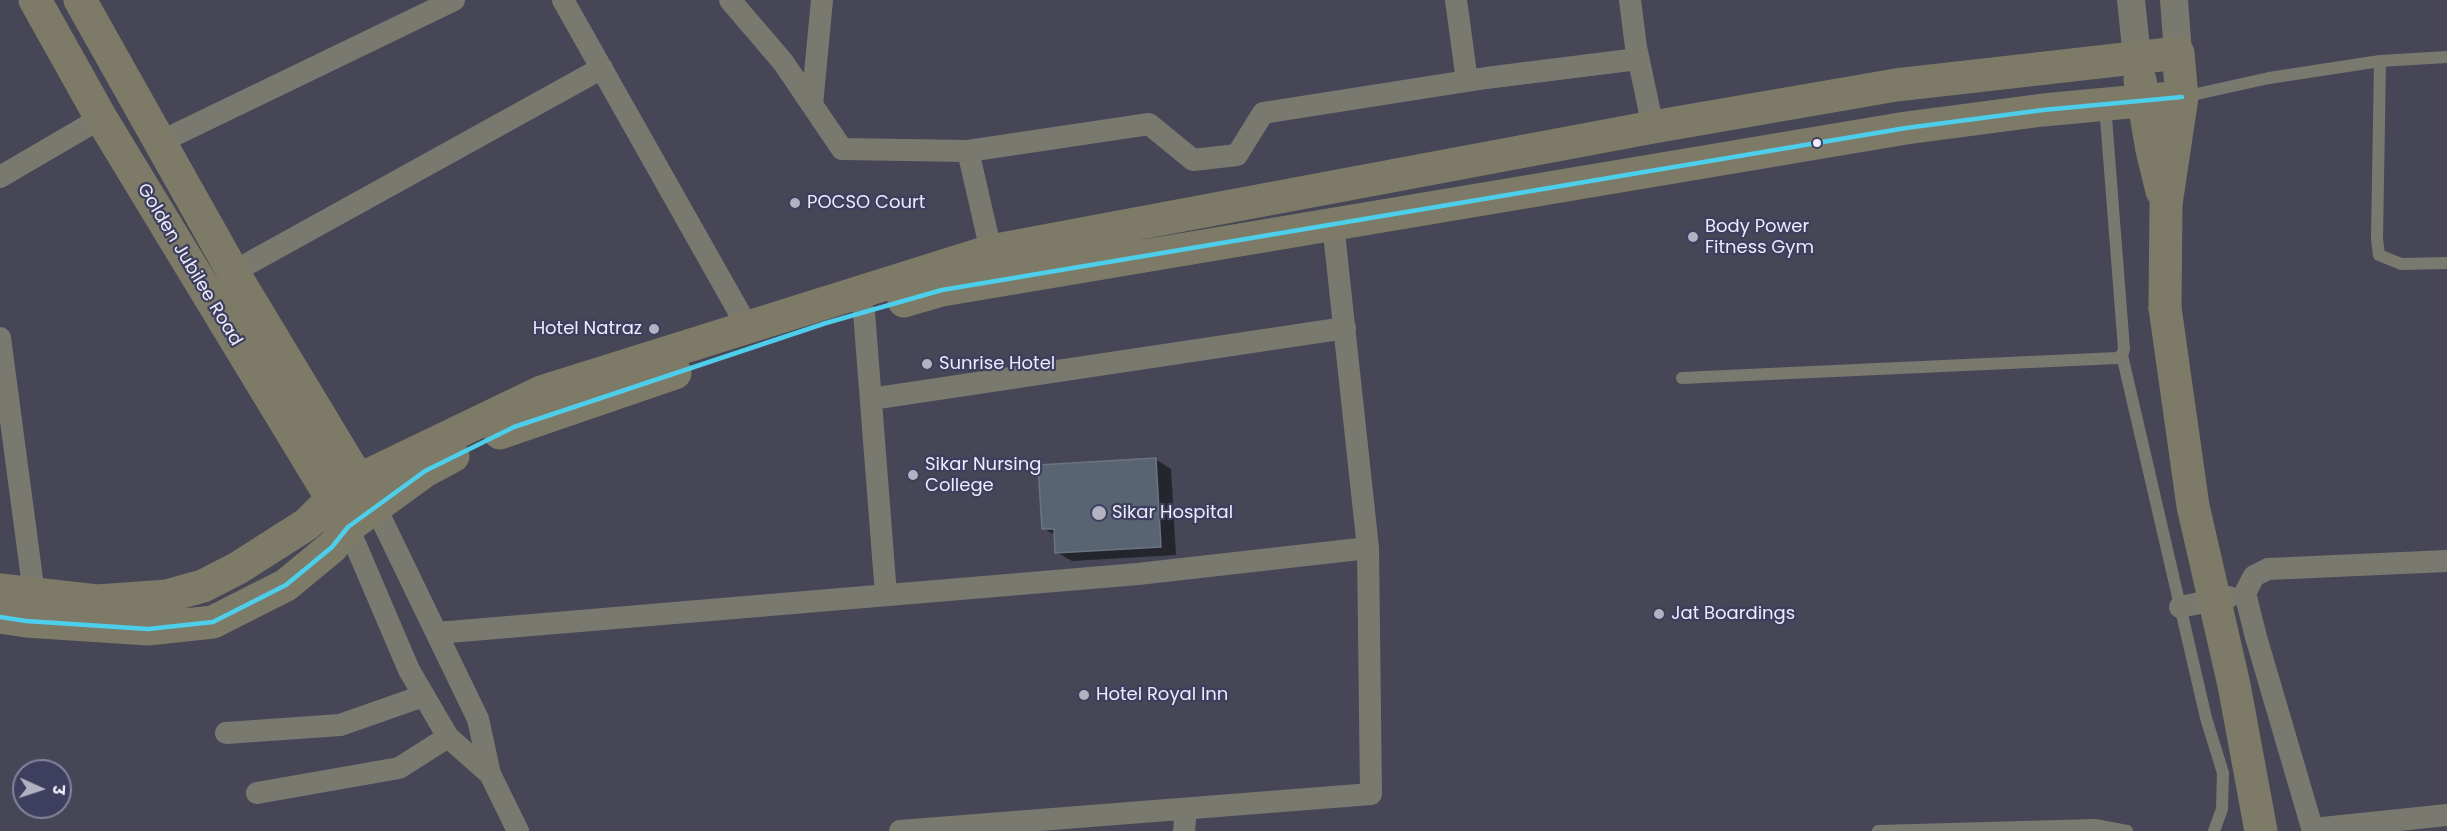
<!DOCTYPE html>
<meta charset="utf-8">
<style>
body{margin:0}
#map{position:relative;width:2447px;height:831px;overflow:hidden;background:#464657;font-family:Poppins,"Noto Sans Devanagari",sans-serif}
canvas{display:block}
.north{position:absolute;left:12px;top:759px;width:60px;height:60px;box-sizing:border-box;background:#3e3e5f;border:2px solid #84849e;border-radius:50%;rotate:93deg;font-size:16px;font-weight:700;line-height:24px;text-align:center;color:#ececfd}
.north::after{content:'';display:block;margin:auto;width:21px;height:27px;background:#b2b2c3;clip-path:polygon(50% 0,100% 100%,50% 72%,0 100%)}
</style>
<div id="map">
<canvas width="2447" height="831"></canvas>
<div class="north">उ</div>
</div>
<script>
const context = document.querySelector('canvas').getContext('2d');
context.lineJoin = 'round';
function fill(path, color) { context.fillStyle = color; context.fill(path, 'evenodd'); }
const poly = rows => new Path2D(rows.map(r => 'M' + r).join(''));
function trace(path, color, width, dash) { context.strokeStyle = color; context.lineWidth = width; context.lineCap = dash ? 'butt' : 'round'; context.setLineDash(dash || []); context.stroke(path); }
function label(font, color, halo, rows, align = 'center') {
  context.font = font + ' Poppins,sans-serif'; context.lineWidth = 4.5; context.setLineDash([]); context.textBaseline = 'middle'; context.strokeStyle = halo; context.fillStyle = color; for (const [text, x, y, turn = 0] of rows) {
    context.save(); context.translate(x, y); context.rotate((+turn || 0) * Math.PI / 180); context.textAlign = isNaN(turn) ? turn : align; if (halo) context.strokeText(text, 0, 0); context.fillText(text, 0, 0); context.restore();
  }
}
fill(poly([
 [1155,459,1171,469,1176,555,1072,561,1056,552,1055,535,1043,528]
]), '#0007');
const building = poly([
 [1156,458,1161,547,1055,553,1054,529,1042,529,1038,465,1156,458]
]);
fill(building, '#586471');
trace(building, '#6b7580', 1.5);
trace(poly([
 [2380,61,2377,239,2379,255,2401,264,2447,263],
 [2183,97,2269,78,2380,61,2447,57],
 [2122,355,2206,718,2223,773,2222,809,2214,831],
 [1682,378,2117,358,2122,355,2124,349,2105,105],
 [1878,831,2095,825,2127,831]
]), '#7a7970', 12);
trace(poly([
 [563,0,747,326],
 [730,0,783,62,842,149,968,151,1149,124,1193,160,1237,155,1263,113,1486,78,1638,59],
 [1456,0,1467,81],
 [1630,0,1636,47,1653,127],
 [812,105,822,0],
 [160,142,454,0],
 [968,151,991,251],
 [0,177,101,118],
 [233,272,602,68],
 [864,312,886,595],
 [0,338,34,594],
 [871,399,1345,328],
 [375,506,478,719,490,774,518,831],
 [348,527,409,670,448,737,490,774],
 [2180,607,2229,597],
 [437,633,1138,574,1368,548],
 [226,733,340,725,423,696],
 [257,793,399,768,448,737],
 [2313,829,2447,815],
 [900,831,1371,794,1368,548,1333,224],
 [1184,831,1186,809],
 [2313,831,2256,637,2245,593,2254,576,2268,569,2447,561]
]), '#7a7970', 22);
trace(poly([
 [2131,0,2137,57],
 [2174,0,2178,53]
]), '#7a7970', 28);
trace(poly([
 [35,0,101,118,343,517],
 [80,0,233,272,370,499],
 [2140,80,2152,150,2162,191],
 [904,301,942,290,1906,128,2043,110,2182,97],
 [500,433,675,373],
 [0,590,97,601,167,596,203,586,238,568,307,524,332,499,358,480,541,392,991,251,1653,127,1896,85,2178,53,2182,97,2166,204,2165,308],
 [0,617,26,621,148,629,213,622,286,585,332,547,348,527,425,471,453,456]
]), '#7d7b67', 33);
trace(poly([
 [2165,308,2193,506,2234,685,2261,831]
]), '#7d7b67', 33);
trace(poly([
 [0,617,26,621,148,629,213,622,286,585,332,547,348,527,425,471,514,427,826,323,942,290,1906,128,2043,110,2182,97]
]), '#4dcfeb', 4.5);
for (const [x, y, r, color] of [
 [1817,143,5,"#ececfd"],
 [795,203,6,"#b2b2c3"],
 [1693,237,6,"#b2b2c3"],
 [654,329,6,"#b2b2c3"],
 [927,364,6,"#b2b2c3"],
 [913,475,6,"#b2b2c3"],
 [1099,513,8,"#b2b2c3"],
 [1659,614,6,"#b2b2c3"],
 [1084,695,6,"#b2b2c3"]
]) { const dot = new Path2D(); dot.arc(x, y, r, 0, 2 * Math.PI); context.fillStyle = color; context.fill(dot); trace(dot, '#3e3e5f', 2); }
label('18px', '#ececfd', '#3e3e5f', [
 ["POCSO Court",807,203],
 ["Body Power",1705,227],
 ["Fitness Gym",1705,248],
 ["Hotel Natraz",642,329,"right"],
 ["Sunrise Hotel",939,364],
 ["Sikar Nursing",925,465],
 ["College",925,486],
 ["Sikar Hospital",1112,513],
 ["Jat Boardings",1671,614],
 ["Hotel Royal Inn",1096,695]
], 'left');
label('18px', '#ececfd', '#3e3e5f', [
 ["Golden Jubilee Road",189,265,59]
]);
</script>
